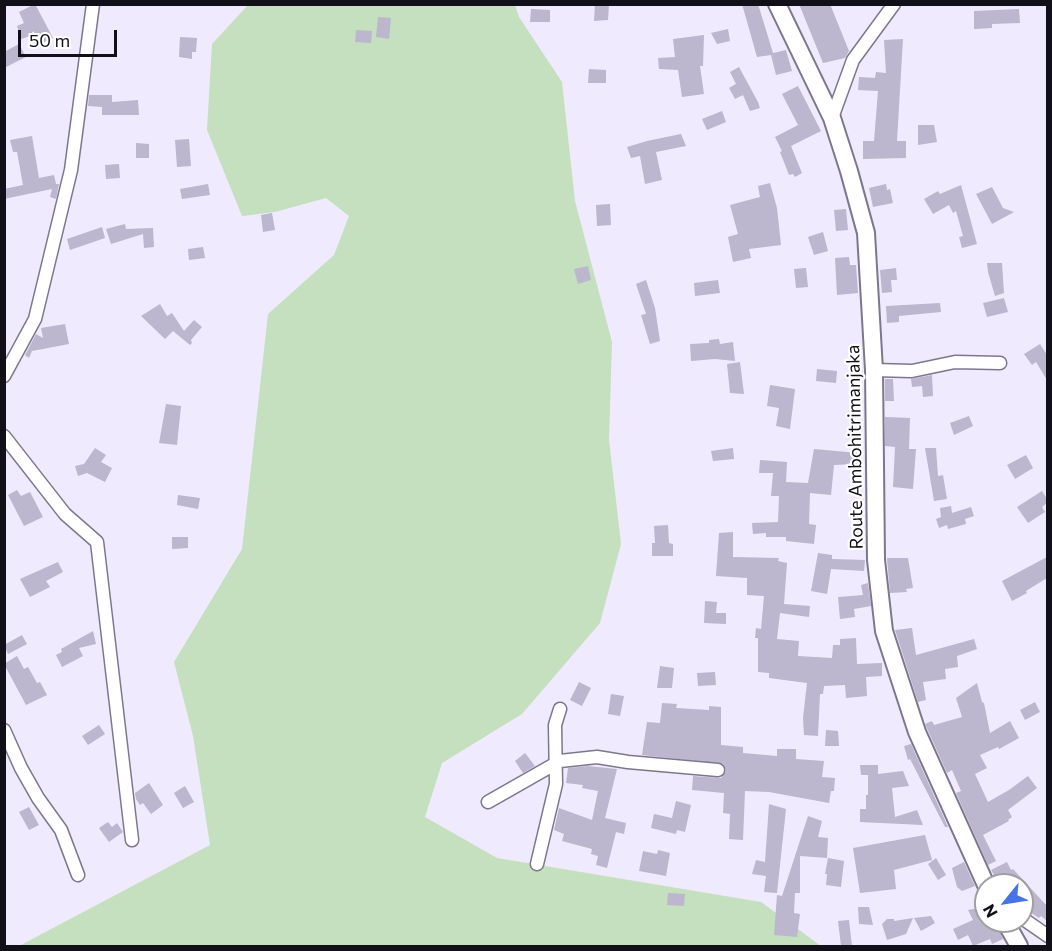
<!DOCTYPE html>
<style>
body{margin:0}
#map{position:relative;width:1052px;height:951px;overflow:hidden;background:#efeafd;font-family:Commissioner,sans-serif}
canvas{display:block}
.frame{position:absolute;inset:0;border:6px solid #110f17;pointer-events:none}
.north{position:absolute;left:974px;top:873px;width:60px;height:60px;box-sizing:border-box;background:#fff;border:2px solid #a09fa2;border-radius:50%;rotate:240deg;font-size:16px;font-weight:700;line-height:24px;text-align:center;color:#110f17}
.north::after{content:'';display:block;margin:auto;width:21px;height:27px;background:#4673e5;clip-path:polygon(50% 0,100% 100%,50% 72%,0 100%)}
.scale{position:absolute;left:18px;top:30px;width:99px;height:27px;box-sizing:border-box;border:3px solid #110f17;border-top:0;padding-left:8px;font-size:18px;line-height:21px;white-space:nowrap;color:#110f17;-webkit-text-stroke:4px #fff;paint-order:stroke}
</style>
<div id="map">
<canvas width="1052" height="951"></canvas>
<div class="frame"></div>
<div class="north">N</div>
<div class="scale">50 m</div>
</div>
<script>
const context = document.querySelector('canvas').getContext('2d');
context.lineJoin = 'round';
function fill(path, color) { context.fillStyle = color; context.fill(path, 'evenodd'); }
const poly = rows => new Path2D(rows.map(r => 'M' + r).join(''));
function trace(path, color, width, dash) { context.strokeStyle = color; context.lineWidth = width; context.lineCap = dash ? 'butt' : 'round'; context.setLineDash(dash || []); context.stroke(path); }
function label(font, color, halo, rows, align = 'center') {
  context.font = font + ' Commissioner,sans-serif'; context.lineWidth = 4.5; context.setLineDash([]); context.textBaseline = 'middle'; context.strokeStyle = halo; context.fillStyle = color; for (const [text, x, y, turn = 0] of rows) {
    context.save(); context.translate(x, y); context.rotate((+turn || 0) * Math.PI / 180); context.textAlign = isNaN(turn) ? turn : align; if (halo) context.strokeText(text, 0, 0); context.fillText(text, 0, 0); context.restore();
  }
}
fill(poly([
 [248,5,515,5,519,17,562,82,575,201,612,342,609,440,621,544,600,623,522,714,442,763,425,817,497,858,761,902,821,946,19,946,210,845,193,736,174,662,242,549,268,314,334,255,349,216,326,198,275,212,242,216,207,130,212,44]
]), '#c4e0be');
fill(poly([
 [35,4,53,38,42,43,37,34,21,39,17,26,24,23,19,12],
 [595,4,609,4,608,20,594,21],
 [742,4,758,4,773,53,786,50,792,71,776,75,771,55,757,57],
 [799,4,830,4,849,51,845,58,823,63],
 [531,9,550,10,550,22,530,22],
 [1019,9,1020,23,992,24,992,28,974,29,974,11],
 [378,17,391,18,389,39,376,37],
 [728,29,730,41,717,44,711,33],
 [356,30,372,31,371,43,355,42],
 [704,35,703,66,700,66,704,94,682,97,678,70,659,69,658,58,675,57,673,39],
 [180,37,197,38,196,52,192,52,192,59,179,57],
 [903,39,897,141,906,141,906,158,863,159,863,141,874,141,878,91,858,90,859,77,875,78,876,72,886,73,884,40],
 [19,44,26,57,4,68,4,52],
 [739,67,758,102,760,108,750,111,743,95,735,99,729,88,736,84,730,72],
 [589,69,606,70,606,83,588,83],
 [798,86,821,131,791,146,802,173,795,177,793,174,789,175,780,152,782,151,775,137,798,125,782,94],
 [89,95,112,95,112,102,138,100,139,115,102,115,102,107,88,106],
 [722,111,726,122,707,130,702,119],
 [918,125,934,125,937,142,918,145],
 [681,134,686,146,656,152,662,180,645,184,640,156,631,158,627,147,647,141],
 [32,136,39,178,54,175,56,184,59,184,56,199,50,197,52,189,4,199,4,189,23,185,17,152,13,152,10,140],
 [189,139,191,166,177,167,175,140],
 [136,143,149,144,149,158,136,158],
 [119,164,120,178,106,179,105,165],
 [770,183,777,208,781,245,749,249,751,258,733,262,728,237,738,234,730,205,760,197,758,186],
 [208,184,210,195,182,199,180,189],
 [886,184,887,190,890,189,893,203,873,207,869,188],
 [961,185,977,244,962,248,959,237,963,236,956,211,953,213,949,205,933,214,924,199,938,191,940,194],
 [992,187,1003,208,1014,212,992,224,976,194],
 [610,204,611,225,597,226,596,205],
 [846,209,848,230,836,231,834,210],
 [272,213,275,230,263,232,261,215],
 [125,224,126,229,153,228,154,247,144,248,143,234,111,244,106,229],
 [102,227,105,238,70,250,67,239],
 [823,232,828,251,814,255,808,237],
 [203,247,205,258,189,260,188,249],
 [849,257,850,265,856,265,858,293,837,295,835,258],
 [987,263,1002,263,1004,293,995,296,988,272],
 [588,266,591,280,578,284,574,269],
 [806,268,808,287,796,288,794,269],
 [896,268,897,280,891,280,892,292,882,293,880,270],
 [646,280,655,308,660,341,650,344,641,315,646,314,636,284],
 [718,280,720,293,695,296,694,283],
 [1004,298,1008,312,987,317,983,303],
 [940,303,941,312,899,316,899,322,887,323,886,306],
 [160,304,167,316,172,313,184,331,194,320,202,327,191,340,192,343,190,345,173,331,165,339,141,316],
 [65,324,69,344,32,351,29,358,25,355,36,334,43,338,41,328],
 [719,339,720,344,733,342,735,361,715,359,691,361,690,344,709,343,709,340],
 [1040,344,1047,355,1047,380,1036,362,1032,365,1024,354],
 [740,362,744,394,730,393,727,364],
 [817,369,837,371,836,383,816,381],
 [932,375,933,396,923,397,922,386,912,387,911,379],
 [885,379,893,379,894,401,885,401],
 [770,385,795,389,790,429,776,426,779,408,767,406],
 [166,404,181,406,177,445,159,443],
 [969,416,973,426,954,435,950,423],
 [885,417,910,418,909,449,916,449,913,489,893,487,895,447,885,446],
 [95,448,106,455,101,462,112,468,105,482,87,473,78,476,75,466,84,464],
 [733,448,734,459,713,461,711,451],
 [925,448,936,448,938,476,943,475,947,499,934,501],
 [814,449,858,453,858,464,834,465,831,495,810,493,809,524,816,525,814,544,786,541,786,537,766,537,766,533,753,534,752,523,778,522,779,496,771,496,773,473,759,473,760,460,787,462,786,482,808,483],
 [1026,455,1033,468,1015,479,1007,465],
 [17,490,21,496,30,492,43,517,24,526,8,495],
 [1042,491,1047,499,1047,503,1042,507,1045,512,1028,523,1017,507],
 [178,495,200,498,198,509,177,505],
 [951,506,952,513,971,507,974,516,965,519,966,524,948,529,947,525,939,528,936,519,941,517,940,508],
 [668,525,669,543,673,544,673,556,652,556,652,543,655,543,654,526],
 [733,532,733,557,779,558,778,561,787,563,784,604,810,606,809,617,780,613,777,639,799,641,798,656,832,658,833,645,840,645,840,639,856,638,857,664,882,663,882,676,866,677,867,696,846,698,845,685,824,686,823,694,820,694,818,736,804,735,803,718,807,683,769,678,769,673,758,672,758,638,755,638,756,628,761,629,764,596,747,595,747,578,716,576,719,533],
 [172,537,188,537,188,548,172,549],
 [818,553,832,555,832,559,865,560,864,571,831,569,827,594,811,591],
 [1047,557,1047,578,1026,591,1027,593,1012,601,1002,581],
 [887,558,908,558,913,588,906,589,907,592,890,593],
 [58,562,63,572,46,581,50,587,30,597,20,579],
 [868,583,871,606,854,609,855,617,840,619,838,597,863,595,861,585],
 [705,601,717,602,716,613,726,613,726,624,704,623],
 [912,628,916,655,974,639,977,649,957,656,958,667,945,669,946,679,923,682,926,700,918,702,895,630],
 [93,631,96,644,79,648,83,656,62,667,56,655,62,652,61,649],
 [22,635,27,644,8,654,4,645],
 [17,656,24,669,28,667,37,683,40,682,47,695,26,705,4,664],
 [660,666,674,668,672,688,657,688],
 [715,672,716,685,698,686,697,673],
 [579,682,591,688,582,706,570,700],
 [977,683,982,702,984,703,990,733,1010,721,1019,738,999,749,998,747,980,755,987,768,975,774,988,802,1009,790,1028,776,1037,788,1008,810,1012,817,1008,820,1009,821,983,835,996,861,988,865,956,793,961,791,952,770,947,773,925,724,932,721,934,725,962,717,956,698],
 [611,694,624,696,620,716,608,714],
 [1035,702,1040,712,1025,720,1020,710],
 [662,703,677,704,676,708,709,710,709,706,721,707,721,745,743,747,743,753,777,756,777,749,796,749,796,759,824,761,822,777,835,778,834,791,831,791,829,803,769,792,745,791,743,840,729,839,730,814,723,813,724,793,692,790,693,776,721,778,726,771,723,764,642,755,647,722,660,723],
 [99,725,105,734,88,745,82,736],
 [826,730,838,731,839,746,825,746],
 [911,744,948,827,945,827,910,759,908,760,904,746],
 [525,753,535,766,523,773,515,761],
 [860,765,878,765,878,774,903,771,909,786,892,788,895,817,917,810,923,825,860,822,860,809,866,809,866,795,868,795,868,775,861,775],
 [588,766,617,769,605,818,626,823,624,834,616,832,607,868,596,865,598,856,591,854,592,849,562,841,564,834,554,830,559,808,592,820,598,791,582,788,583,785,566,783,568,768],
 [149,783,163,805,151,814,143,803,140,805,136,799,135,793],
 [185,786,194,802,183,808,174,793],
 [676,801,691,805,685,832,677,830,676,834,651,828,654,814,672,818],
 [769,804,786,809,777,893,764,892,766,876,752,874,756,860,765,862],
 [29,807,39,825,29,830,19,812],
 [808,816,822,821,818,837,828,838,827,858,800,856,800,893,795,893,794,913,800,914,797,937,774,935,777,895,782,896],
 [108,822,112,827,117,823,123,832,109,842,99,828],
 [925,835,932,860,894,870,896,889,860,893,853,848],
 [658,850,670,853,666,876,639,871,643,851,657,854],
 [828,858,844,861,841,887,826,885,827,874,825,874],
 [936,858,946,875,938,880,928,864],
 [964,862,975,886,962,891,957,887,952,868],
 [1007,862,1011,870,1013,869,1047,906,1047,921,1041,916,1039,918,1022,907,1022,885,1000,885,991,870],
 [668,893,685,894,684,906,667,905],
 [858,907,869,907,873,925,859,924],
 [979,908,986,909,986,921,995,921,1003,939,992,944,990,939,973,946,968,935,958,940,953,929,973,920,968,910],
 [931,916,935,923,921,931,914,918],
 [913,918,906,934,887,940,882,924,887,919,894,919,894,921],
 [849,920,852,946,841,946,838,921]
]), '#bcb6ce');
const street = poly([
 [832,118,853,60,894,4],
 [874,370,912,371,955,362,1000,363],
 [4,376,35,319,71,170,93,4],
 [4,436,65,514,97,542,132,840],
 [4,730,21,768,38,798,61,830,78,875],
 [488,802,560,761,597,757,628,762,718,770],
 [537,864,556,784,555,725,560,709],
 [1022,918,1048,936]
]);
const secondary = poly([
 [777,4,832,118,849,171,866,233,874,370,876,560,884,631,917,732,986,885],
 [1005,921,1019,946]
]);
trace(street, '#7c778d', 15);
trace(secondary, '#7c778d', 20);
trace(street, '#fff', 12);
trace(secondary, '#fff', 16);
label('18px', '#110f17', '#fff', [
 ["Route Ambohitrimanjaka",855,447,-91]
]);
</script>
